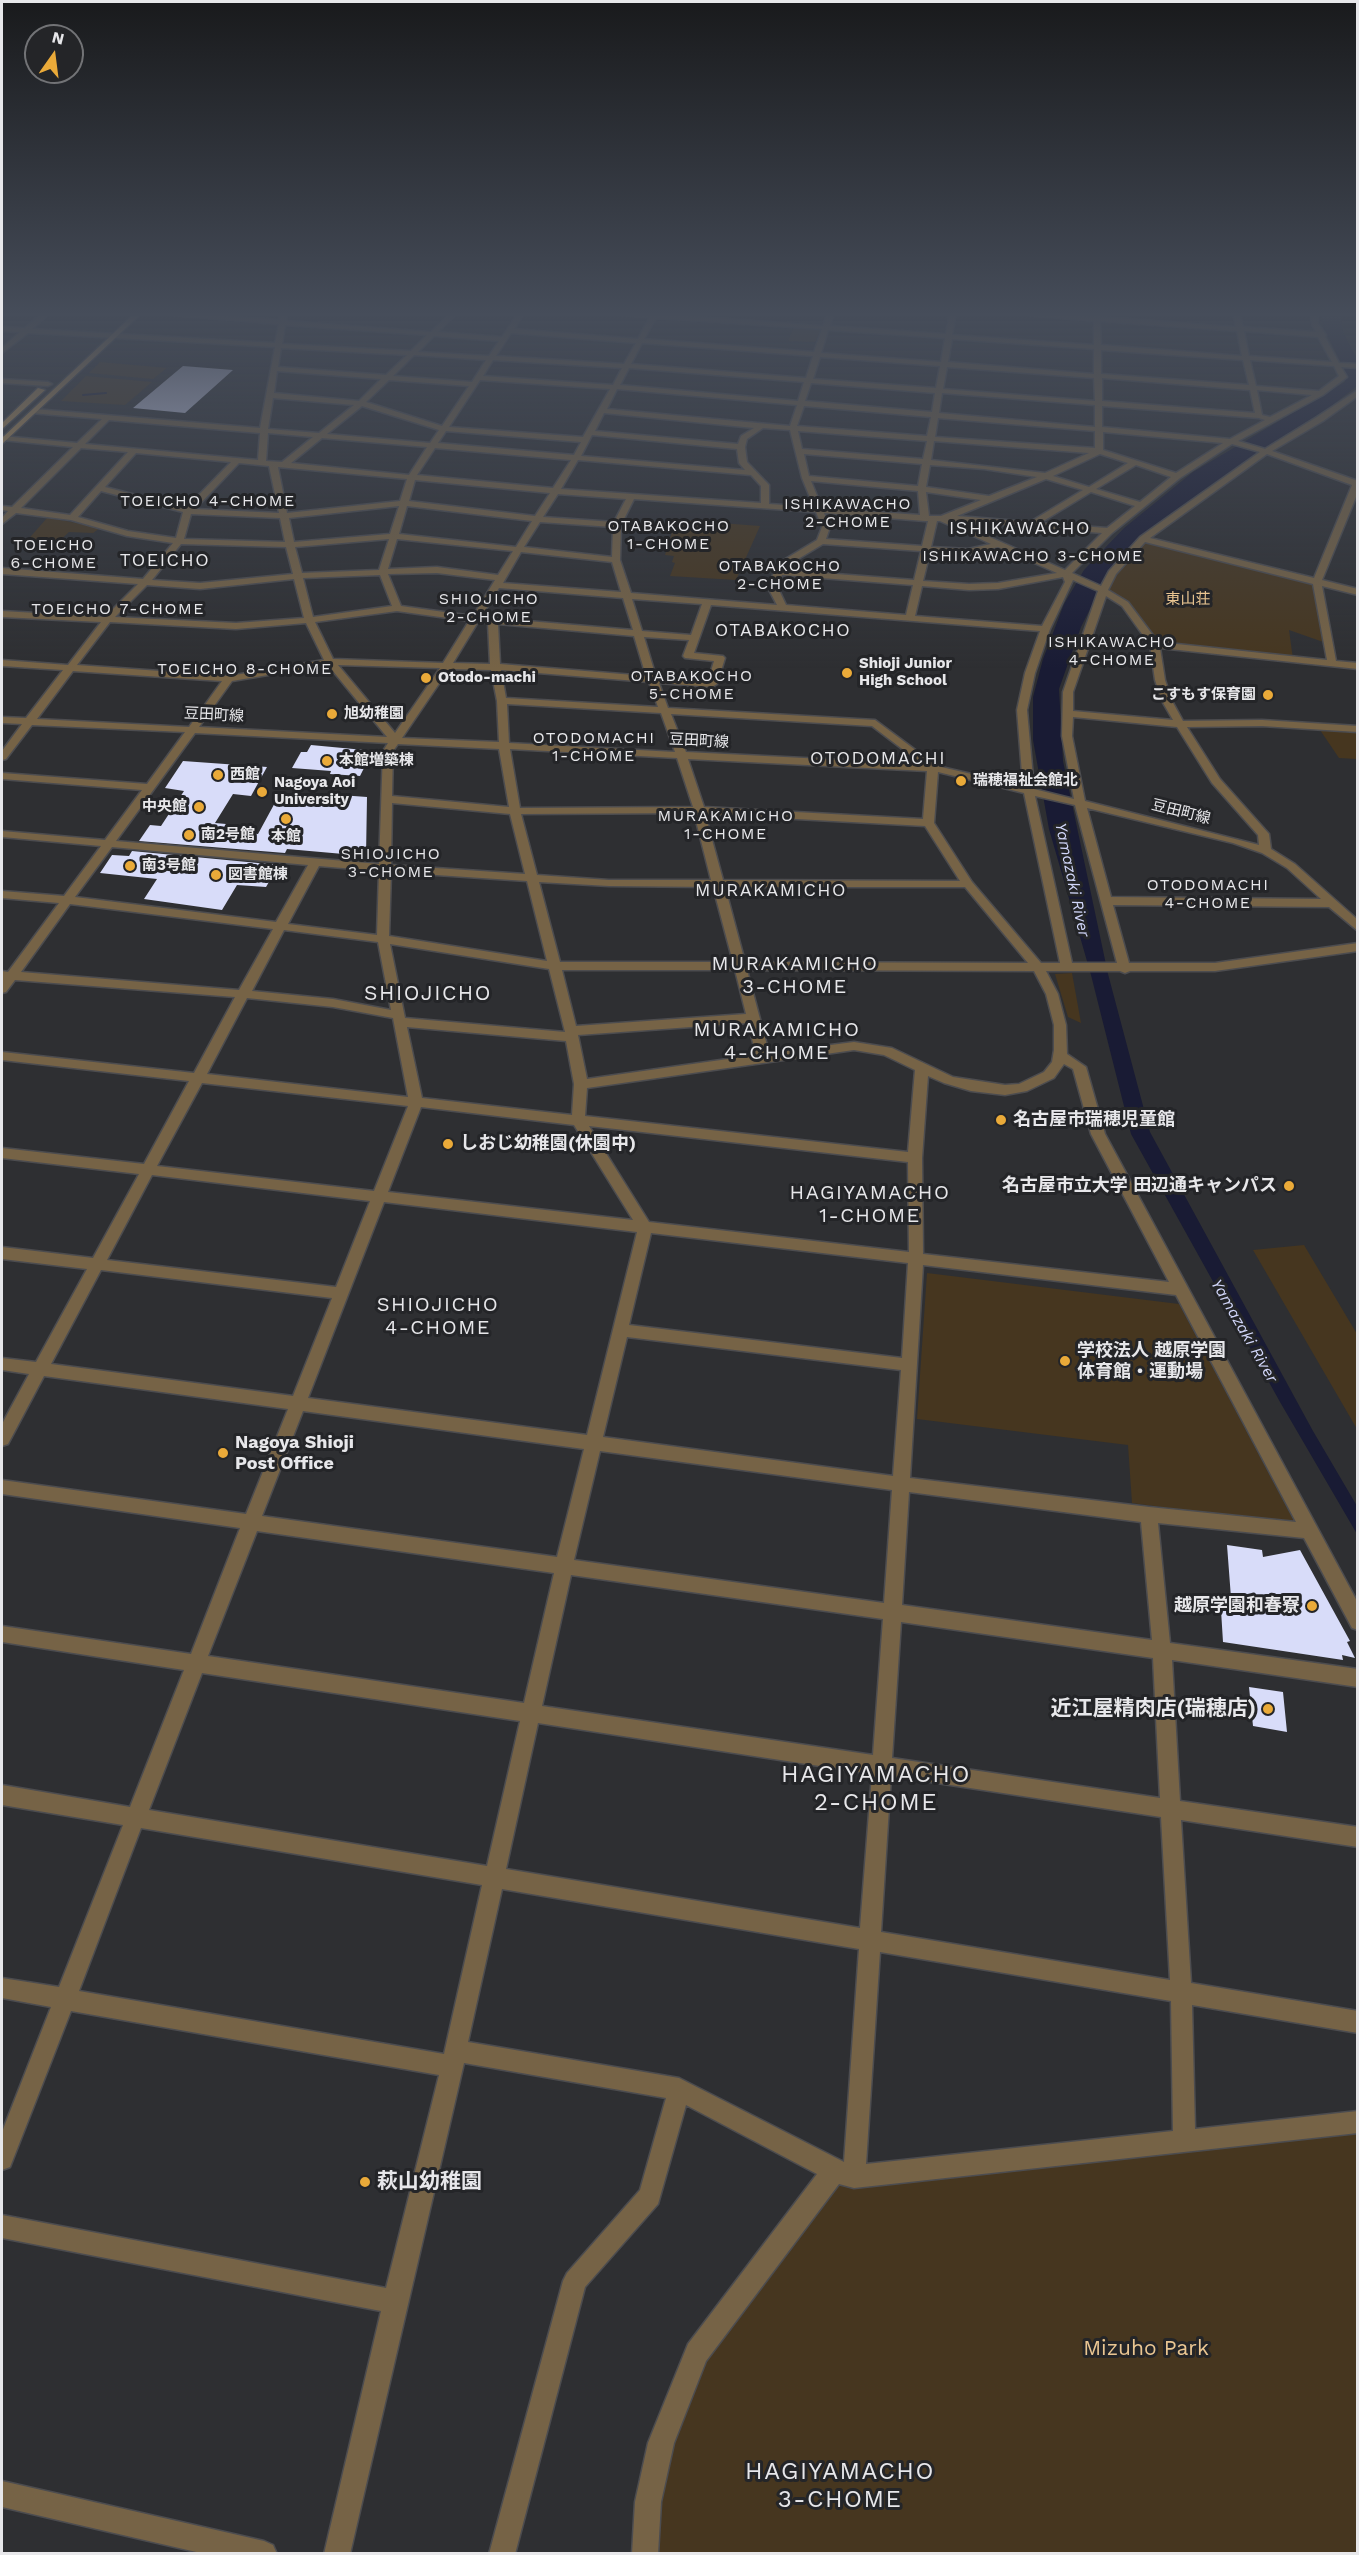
<!DOCTYPE html>
<meta charset="utf-8">
<style>
body{margin:0}
#map{position:relative;width:1359px;height:2555px;overflow:hidden;background:#2e2f32;font-family:"Work Sans",sans-serif}
canvas{display:block}
.frame{position:absolute;inset:0;border:3px solid #e7e7ea;pointer-events:none}
.north{position:absolute;left:24px;top:24px;width:60px;height:60px;box-sizing:border-box;background:#242528;border:2px solid #727376;border-radius:50%;rotate:14deg;font-size:16px;font-weight:700;line-height:24px;text-align:center;color:#e7e7ea}
.north::after{content:'';display:block;margin:auto;width:21px;height:27px;background:#eaaa39;clip-path:polygon(50% 0,100% 100%,50% 72%,0 100%)}
</style>
<div id="map">
<canvas width="1359" height="2555"></canvas>
<div class="frame"></div>
<div class="north">N</div>
</div>
<script>
const context = document.querySelector('canvas').getContext('2d');
context.lineJoin = 'round';
function fill(path, color) { context.fillStyle = color; context.fill(path, 'evenodd'); }
const poly = rows => new Path2D(rows.map(r => 'M' + r).join(''));
function trace(path, color, width, dash) { context.strokeStyle = color; context.lineWidth = width; context.lineCap = dash ? 'butt' : 'round'; context.setLineDash(dash || []); context.stroke(path); }
function label(font, color, halo, rows, align = 'center') {
  context.font = font + ' "Work Sans","Noto Sans JP",sans-serif'; context.lineWidth = 6; context.setLineDash([]); context.textBaseline = 'middle'; context.strokeStyle = halo; context.fillStyle = color; for (const [text, x, y, turn = 0] of rows) {
    context.save(); context.translate(x, y); context.rotate((+turn || 0) * Math.PI / 180); context.textAlign = isNaN(turn) ? turn : align; if (halo) context.strokeText(text, 0, 0); context.fillText(text, 0, 0); context.restore();
  }
}
fill(poly([
 [794,327,821,329,815,342,788,341],
 [100,362,167,368,153,379,89,373],
 [86,376,152,382,125,405,61,401],
 [47,518,66,521,100,528,93,533,69,532,54,546,25,543],
 [667,519,760,526,736,580,670,576,675,563,672,562,674,556,665,555,672,532,666,531,665,527],
 [1143,539,1317,582,1329,644,1289,630,1293,659,1155,645,1125,604,1099,588],
 [1320,730,1357,733,1357,759,1339,758],
 [1072,973,1081,1023,1068,1017,1055,974],
 [1304,1245,1357,1334,1357,1429,1253,1250],
 [927,1273,1179,1304,1296,1525,1132,1503,1128,1445,917,1419],
 [1357,2122,1357,2553,645,2554,697,2353,834,2171]
]), '#46361f');
fill(poly([
 [1321,312,1340,312,1343,332,1357,359,1357,386,1330,407,1260,451,1179,508,1129,548,1113,564,1104,581,1081,627,1059,689,1063,761,1108,974,1150,1132,1313,1431,1357,1506,1357,1534,1280,1402,1131,1134,1091,975,1049,829,1033,740,1033,697,1043,659,1064,604,1084,570,1124,528,1193,472,1345,382,1343,367,1324,328]
]), '#191b34');
trace(poly([
 [83,395,106,393]
]), '#191b34', 2);
fill(poly([
 [183,366,233,370,185,413,133,408],
 [311,745,364,750,361,755,368,756,365,762,367,762,360,776,330,774,331,771,292,768,301,752,307,752],
 [183,761,267,767,251,796,233,794,215,823,226,824,222,831,258,834,277,799,335,805,340,795,367,797,366,856,287,849,285,853,139,841,150,825,161,826,184,791,165,788],
 [132,851,279,865,266,887,237,885,222,910,144,899,157,879,100,873,112,855,129,856],
 [1227,1545,1262,1550,1263,1557,1300,1550,1350,1641,1347,1642,1355,1658,1342,1655,1343,1660,1223,1642,1221,1610,1232,1611],
 [1249,1687,1283,1692,1287,1732,1253,1726]
]), '#d8dcf9');
const minor = poly([
 [44,312,51,312,32,329,275,343,279,324,137,312,163,312,279,320,281,312,287,312,286,321,431,332,452,312,458,312,438,332,502,337,519,312,525,312,514,329,638,339,650,317,607,314,604,312,659,312,658,314,823,326,828,312,834,312,830,326,946,334,950,312,956,312,952,335,1094,345,1094,321,995,312,1094,317,1094,312,1100,312,1100,317,1236,327,1233,312,1239,312,1243,327,1316,332,1312,324,1311,315,1286,312,1317,312,1318,324,1326,335,1325,337,1339,363,1358,364,1358,368,1341,367,1347,377,1323,395,1238,441,1265,449,1317,417,1358,390,1358,396,1323,421,1272,451,1358,481,1358,492,1322,580,1358,589,1358,595,1322,586,1336,661,1358,663,1358,669,1160,648,1165,680,1172,701,1183,721,1262,720,1358,726,1358,732,1262,726,1187,727,1220,779,1269,834,1271,849,1295,864,1358,920,1358,931,1329,907,1113,905,1129,963,1215,963,1358,943,1358,951,1215,971,1130,971,1125,973,1120,971,1046,971,1058,994,1066,1025,1067,1054,1086,1067,1105,1134,1358,1603,1358,1630,1352,1628,1304,1538,1158,1523,1170,1643,1358,1669,1358,1687,1172,1660,1180,1801,1358,1827,1358,1847,1181,1820,1191,1983,1358,2011,1358,2033,1192,2005,1195,2129,1358,2111,1358,2133,854,2188,839,2184,706,2361,674,2443,661,2502,658,2554,632,2554,635,2502,648,2443,688,2344,817,2174,686,2105,658,2204,585,2287,515,2554,489,2554,563,2281,567,2273,640,2190,666,2098,464,2063,350,2554,324,2554,381,2311,2,2238,2,2215,386,2288,439,2075,71,2011,10,2167,2,2170,2,2132,51,2007,2,1998,2,1978,59,1987,123,1825,2,1805,2,1785,130,1807,184,1670,2,1642,2,1626,191,1654,240,1528,2,1494,2,1480,246,1514,288,1409,44,1376,8,1444,2,1446,2,1424,29,1374,2,1370,2,1358,36,1362,87,1269,2,1259,2,1247,93,1258,139,1174,2,1158,2,1148,144,1164,189,1081,2,1060,2,1052,194,1073,235,997,15,980,6,992,2,993,2,971,8,972,59,903,2,898,2,891,64,896,101,846,2,837,2,831,105,840,142,790,2,779,2,773,147,784,185,732,32,725,6,759,2,760,2,751,22,724,2,723,2,717,26,718,63,670,2,666,2,660,68,665,101,622,2,617,2,611,105,617,138,584,2,574,2,568,143,579,173,543,127,536,71,520,16,513,2,524,2,518,8,511,2,510,2,506,12,507,73,447,2,440,2,436,77,443,102,419,31,413,34,409,260,428,275,347,28,333,2,353,2,348,20,332,2,331,2,327,25,328,44,312],
 [656,318,822,329,814,352,644,339,656,318],
 [1100,321,1237,331,1242,356,1101,345,1100,321],
 [285,325,427,335,411,351,282,344,285,325],
 [828,330,945,338,941,362,821,353,828,330],
 [1244,331,1318,337,1332,362,1249,356,1244,331],
 [511,333,636,343,624,364,496,356,511,333],
 [434,336,499,341,489,356,418,352,434,336],
 [952,339,1094,349,1094,374,948,362,952,339],
 [642,343,813,356,806,378,631,364,642,343],
 [281,348,407,355,386,375,278,367,281,348],
 [1101,350,1243,360,1249,385,1101,374,1101,350],
 [414,355,486,360,472,382,393,376,414,355],
 [820,357,940,366,936,388,813,379,820,357],
 [493,360,622,368,613,385,483,376,493,360],
 [1250,360,1334,366,1339,376,1319,391,1256,386,1250,360],
 [947,367,1094,378,1095,401,943,389,947,367],
 [629,368,804,382,798,401,620,385,629,368],
 [277,371,381,379,359,401,274,393,277,371],
 [1102,378,1250,390,1255,413,1102,401,1102,378],
 [389,380,469,386,442,426,366,402,389,380],
 [480,380,610,389,583,437,449,427,480,380],
 [811,383,935,393,932,412,805,401,811,383],
 [617,389,797,405,790,426,607,409,617,389],
 [1257,390,1312,395,1270,417,1262,415,1257,390],
 [942,393,1095,405,1095,427,939,413,942,393],
 [273,398,354,405,319,433,268,429,273,398],
 [362,406,439,430,430,443,327,434,362,406],
 [804,406,931,417,927,436,797,426,804,406],
 [1102,406,1259,418,1265,420,1230,439,1102,427,1102,406],
 [604,413,754,428,741,436,738,444,595,431,604,413],
 [938,418,1095,431,1095,448,935,437,938,418],
 [109,420,260,433,258,460,85,444,109,420],
 [763,428,790,430,802,478,814,507,769,504,769,485,747,462,745,447,747,439,763,428],
 [446,431,581,442,574,455,438,443,446,431],
 [798,431,927,441,923,459,802,449,798,431],
 [1103,432,1223,443,1176,473,1103,450,1103,432],
 [268,433,313,437,282,462,266,461,268,433],
 [592,435,737,449,739,463,745,470,581,456,592,435],
 [322,438,427,447,409,475,291,463,322,438],
 [934,441,1089,453,1045,473,931,460,934,441],
 [1232,444,1260,452,1140,537,1109,571,1101,586,1072,573,1112,533,1180,478,1232,444],
 [81,448,128,452,70,515,21,508,81,448],
 [435,448,571,460,553,488,417,475,435,448],
 [136,453,231,462,186,508,105,487,136,453],
 [804,454,922,464,918,486,809,476,804,454],
 [1100,454,1128,463,1089,487,1053,476,1100,454],
 [1267,454,1352,485,1314,578,1150,538,1267,454],
 [578,460,751,475,761,486,761,503,561,489,578,460],
 [239,463,269,466,279,513,195,509,239,463],
 [930,465,984,469,1037,477,989,496,926,487,930,465],
 [1136,465,1171,477,1140,502,1096,489,1136,465],
 [278,467,407,479,400,501,287,513,278,467],
 [1046,479,1083,490,1030,522,957,516,1046,479],
 [415,480,550,493,535,516,409,501,415,480],
 [811,481,918,491,920,515,822,508,811,481],
 [101,491,183,512,176,538,128,531,78,517,101,491],
 [926,492,981,500,941,516,929,516,926,492],
 [1091,492,1135,506,1107,528,1040,523,1091,492],
 [558,494,626,499,614,522,543,517,558,494],
 [634,499,816,512,822,527,817,540,782,561,774,572,768,588,777,605,631,593,620,560,621,525,634,499],
 [399,506,390,534,294,542,289,518,399,506],
 [407,506,532,521,516,547,399,534,407,506],
 [824,513,925,521,928,521,922,546,826,539,830,527,824,513],
 [191,514,280,518,285,542,184,539,191,514],
 [937,521,940,521,991,544,968,549,931,547,937,521],
 [953,521,1102,533,1065,570,953,521],
 [540,522,613,527,612,557,524,547,540,522],
 [389,539,379,570,302,573,295,547,389,539],
 [397,539,513,551,498,575,437,567,388,569,397,539],
 [1145,542,1313,584,1327,660,1158,642,1128,602,1108,590,1116,574,1145,542],
 [181,544,286,547,293,574,200,583,152,580,181,544],
 [823,544,921,551,914,580,784,570,788,565,823,544],
 [998,547,1057,573,998,583,969,584,923,581,930,552,968,555,998,547],
 [521,552,612,562,621,592,503,583,521,552],
 [437,573,495,580,473,616,401,606,388,574,437,573],
 [380,575,392,606,313,617,303,578,380,575],
 [782,575,913,585,906,615,786,605,778,588,782,575],
 [1063,577,1065,582,1042,626,915,616,922,586,969,590,998,589,1063,577],
 [294,579,304,618,236,623,115,617,147,585,200,589,294,579],
 [1073,580,1098,591,1063,692,1062,736,1074,799,1034,789,1027,710,1035,673,1050,629,1073,580],
 [499,588,623,598,633,630,481,617,499,588],
 [1106,596,1122,606,1150,645,1155,680,1162,701,1173,720,1073,711,1073,692,1106,596],
 [632,599,702,604,691,635,642,631,632,599],
 [711,605,1040,631,1025,673,1017,710,1023,786,937,766,875,720,668,708,659,683,712,687,717,684,725,658,723,656,694,653,711,605],
 [397,611,469,621,443,663,333,659,315,622,397,611],
 [110,622,236,629,306,623,324,660,229,676,77,665,110,622],
 [478,622,488,623,490,664,453,663,478,622],
 [498,624,634,636,646,676,500,664,498,624],
 [644,637,689,640,683,656,685,658,714,661,708,681,656,677,644,637],
 [328,665,387,737,199,727,232,681,328,665],
 [338,665,440,668,395,733,338,665],
 [449,669,491,670,497,701,499,742,402,738,449,669],
 [501,670,649,682,658,707,506,698,501,670],
 [73,671,222,681,189,727,37,719,73,671],
 [507,704,661,713,675,752,509,743,507,704],
 [671,714,872,726,922,764,686,752,671,714],
 [1073,717,1177,727,1212,783,1258,835,1259,845,1085,801,1072,736,1073,717],
 [195,733,388,743,383,751,379,864,116,841,195,733],
 [398,744,499,749,509,807,392,796,393,751,398,744],
 [510,749,677,758,693,807,520,808,510,749],
 [688,759,927,771,923,819,704,807,688,759],
 [938,772,1024,793,1060,963,1041,963,972,882,934,823,938,772],
 [1035,796,1075,805,1117,963,1072,963,1035,796],
 [392,803,510,814,525,874,391,865,392,803],
 [1087,808,1233,843,1262,853,1287,868,1321,899,1111,897,1087,808],
 [694,813,711,880,609,880,537,875,521,814,694,813],
 [705,814,925,826,960,881,723,880,705,814],
 [112,847,308,865,276,922,75,897,112,847],
 [319,866,379,871,377,935,288,924,319,866],
 [391,872,527,881,547,961,389,936,391,872],
 [539,882,609,886,713,887,733,962,560,962,539,882],
 [725,887,965,887,1028,963,745,962,725,887],
 [70,904,273,929,239,990,21,972,70,904],
 [284,930,378,942,391,1010,333,999,252,991,284,930],
 [390,944,549,969,565,1032,405,1018,390,944],
 [562,970,735,970,746,1014,576,1026,562,970],
 [747,970,1034,971,1046,994,1054,1025,1054,1050,1052,1062,1044,1072,1019,1084,1005,1085,953,1077,892,1048,854,1042,769,1053,747,970],
 [247,998,333,1007,393,1018,408,1097,207,1074,247,998],
 [748,1023,756,1055,587,1079,578,1035,748,1023],
 [407,1027,566,1041,574,1084,572,1115,422,1098,407,1027],
 [854,1050,884,1055,915,1070,908,1152,585,1116,587,1088,854,1050],
 [1064,1064,1073,1069,1091,1134,1169,1282,923,1254,922,1158,928,1076,944,1083,971,1091,1005,1095,1027,1091,1054,1078,1064,1064],
 [202,1083,408,1106,374,1191,157,1166,202,1083],
 [421,1107,574,1125,633,1220,388,1192,421,1107],
 [589,1126,908,1162,909,1252,649,1222,589,1126],
 [152,1175,370,1201,336,1287,107,1260,152,1175],
 [384,1202,637,1232,587,1435,308,1398,384,1202],
 [651,1233,908,1263,902,1358,629,1325,651,1233],
 [923,1265,1176,1295,1296,1522,1149,1507,910,1478,923,1265],
 [101,1270,332,1298,293,1396,51,1364,101,1270],
 [627,1337,901,1370,893,1476,603,1437,627,1337],
 [303,1411,584,1449,557,1557,262,1516,303,1411],
 [600,1451,892,1490,884,1603,574,1560,600,1451],
 [909,1492,1141,1522,1152,1640,902,1605,909,1492],
 [257,1531,554,1573,524,1703,208,1656,257,1531],
 [571,1575,883,1619,873,1755,542,1706,571,1575],
 [901,1622,1153,1658,1160,1798,892,1758,901,1622],
 [202,1673,520,1721,487,1866,149,1810,202,1673],
 [538,1723,872,1774,860,1928,506,1869,538,1723],
 [891,1776,1161,1817,1170,1980,881,1932,891,1776],
 [141,1828,482,1885,444,2054,79,1991,141,1828],
 [502,1889,859,1949,844,2162,679,2078,468,2042,502,1889],
 [880,1952,1171,2001,1173,2131,866,2164,880,1952],
 [2,379,48,382,52,384,48,386,2,383,2,379],
 [2,2481,264,2541,273,2545,277,2554,205,2554,2,2507,2,2481]
]);
const major = poly([
 [136,312,143,312,2,444,2,438,136,312],
 [38,388,45,390,2,429,2,423,38,388]
]);
trace(minor, '#4c4c4f', 3);
trace(major, '#4c4c4f', 3);
fill(minor, '#766346');
fill(major, '#bd9557');
const sky = context.createLinearGradient(0, 0, 0, 669);
sky.addColorStop(0, '#191a1c');
sky.addColorStop(0.47, '#464d5a');
sky.addColorStop(1, '#464d5a00');
context.fillStyle = sky;
context.fillRect(0, 0, 1359, 669);
for (const [x, y, r, color] of [
 [847,673,6,"#eaaa39"],
 [426,678,6,"#eaaa39"],
 [1268,695,6,"#eaaa39"],
 [332,714,6,"#eaaa39"],
 [327,761,6,"#eaaa39"],
 [218,775,6,"#eaaa39"],
 [961,781,6,"#eaaa39"],
 [262,792,6,"#eaaa39"],
 [199,807,6,"#eaaa39"],
 [286,819,6,"#eaaa39"],
 [189,835,6,"#eaaa39"],
 [130,866,6,"#eaaa39"],
 [216,875,6,"#eaaa39"],
 [1001,1120,6,"#eaaa39"],
 [448,1144,6,"#eaaa39"],
 [1289,1186,6,"#eaaa39"],
 [1065,1361,6,"#eaaa39"],
 [223,1453,6,"#eaaa39"],
 [1312,1606,6,"#eaaa39"],
 [1268,1709,6,"#eaaa39"],
 [365,2182,6,"#eaaa39"]
]) { const dot = new Path2D(); dot.arc(x, y, r, 0, 2 * Math.PI); context.fillStyle = color; context.fill(dot); trace(dot, '#242528', 2); }
label('15px', '#eac692', '#242528', [
 ["東山荘",1188,600]
]);
label('bold 15px', '#e7e7ea', '#242528', [
 ["Shioji Junior",859,664],
 ["High School",859,681],
 ["Otodo-machi",438,678],
 ["こすもす保育園",1256,695,"right"],
 ["旭幼稚園",344,714],
 ["本館増築棟",339,761],
 ["西館",230,775],
 ["瑞穂福祉会館北",973,781],
 ["Nagoya Aoi",274,783],
 ["University",274,800],
 ["中央館",187,807,"right"],
 ["南2号館",201,835],
 ["本館",286,837,"center"],
 ["南3号館",142,866],
 ["図書館棟",228,875]
], 'left');
label('15px', '#e7e7ea', '#242528', [
 ["豆田町線",214,715,3],
 ["豆田町線",699,741,3],
 ["豆田町線",1181,812,14]
]);
context.letterSpacing = '1.5px';
label('16px', '#e7e7ea', '#242528', [
 ["TOEICHO 4-CHOME",208,501],
 ["ISHIKAWACHO",848,504],
 ["2-CHOME",848,522],
 ["OTABAKOCHO",669,526],
 ["1-CHOME",669,544],
 ["TOEICHO",54,545],
 ["6-CHOME",54,563],
 ["ISHIKAWACHO 3-CHOME",1033,556],
 ["OTABAKOCHO",780,566],
 ["2-CHOME",780,584],
 ["SHIOJICHO",489,599],
 ["2-CHOME",489,617],
 ["TOEICHO 7-CHOME",118,609],
 ["ISHIKAWACHO",1112,642],
 ["4-CHOME",1112,660],
 ["TOEICHO 8-CHOME",245,669],
 ["OTABAKOCHO",692,676],
 ["5-CHOME",692,694],
 ["OTODOMACHI",594,738],
 ["1-CHOME",594,756],
 ["MURAKAMICHO",726,816],
 ["1-CHOME",726,834],
 ["SHIOJICHO",391,854],
 ["3-CHOME",391,872],
 ["OTODOMACHI",1208,885],
 ["4-CHOME",1208,903]
]);
context.letterSpacing = '0px';
label('italic 16px', '#d2d7fa', '#242528', [
 ["Yamazaki River",1072,880,78],
 ["Yamazaki River",1244,1331,60]
]);
context.letterSpacing = '1.5px';
label('18px', '#e7e7ea', '#242528', [
 ["ISHIKAWACHO",1020,529],
 ["TOEICHO",165,561],
 ["OTABAKOCHO",783,631],
 ["OTODOMACHI",878,759],
 ["MURAKAMICHO",771,891]
]);
context.letterSpacing = '0px';
label('bold 18px', '#e7e7ea', '#242528', [
 ["名古屋市瑞穂児童館",1013,1120],
 ["しおじ幼稚園(休園中)",460,1144],
 ["名古屋市立大学 田辺通キャンパス",1277,1186,"right"],
 ["学校法人 越原学園",1077,1351],
 ["体育館・運動場",1077,1372],
 ["Nagoya Shioji",235,1443],
 ["Post Office",235,1464],
 ["越原学園和春寮",1300,1606,"right"]
], 'left');
context.letterSpacing = '1.5px';
label('20px', '#e7e7ea', '#242528', [
 ["MURAKAMICHO",795,964],
 ["3-CHOME",795,987],
 ["MURAKAMICHO",777,1030],
 ["4-CHOME",777,1053],
 ["HAGIYAMACHO",870,1193],
 ["1-CHOME",870,1216],
 ["SHIOJICHO",438,1305],
 ["4-CHOME",438,1328]
]);
context.letterSpacing = '0px';
context.letterSpacing = '1.5px';
label('21px', '#e7e7ea', '#242528', [
 ["SHIOJICHO",428,994]
]);
context.letterSpacing = '0px';
label('bold 21px', '#e7e7ea', '#242528', [
 ["近江屋精肉店(瑞穂店)",1256,1709],
 ["萩山幼稚園",377,2182,"left"]
], 'right');
label('21px', '#eac692', '#242528', [
 ["Mizuho Park",1146,2349]
]);
context.letterSpacing = '1.5px';
label('24px', '#e7e7ea', '#242528', [
 ["HAGIYAMACHO",876,1775],
 ["2-CHOME",876,1803],
 ["HAGIYAMACHO",840,2472],
 ["3-CHOME",840,2500]
]);
context.letterSpacing = '0px';
</script>
